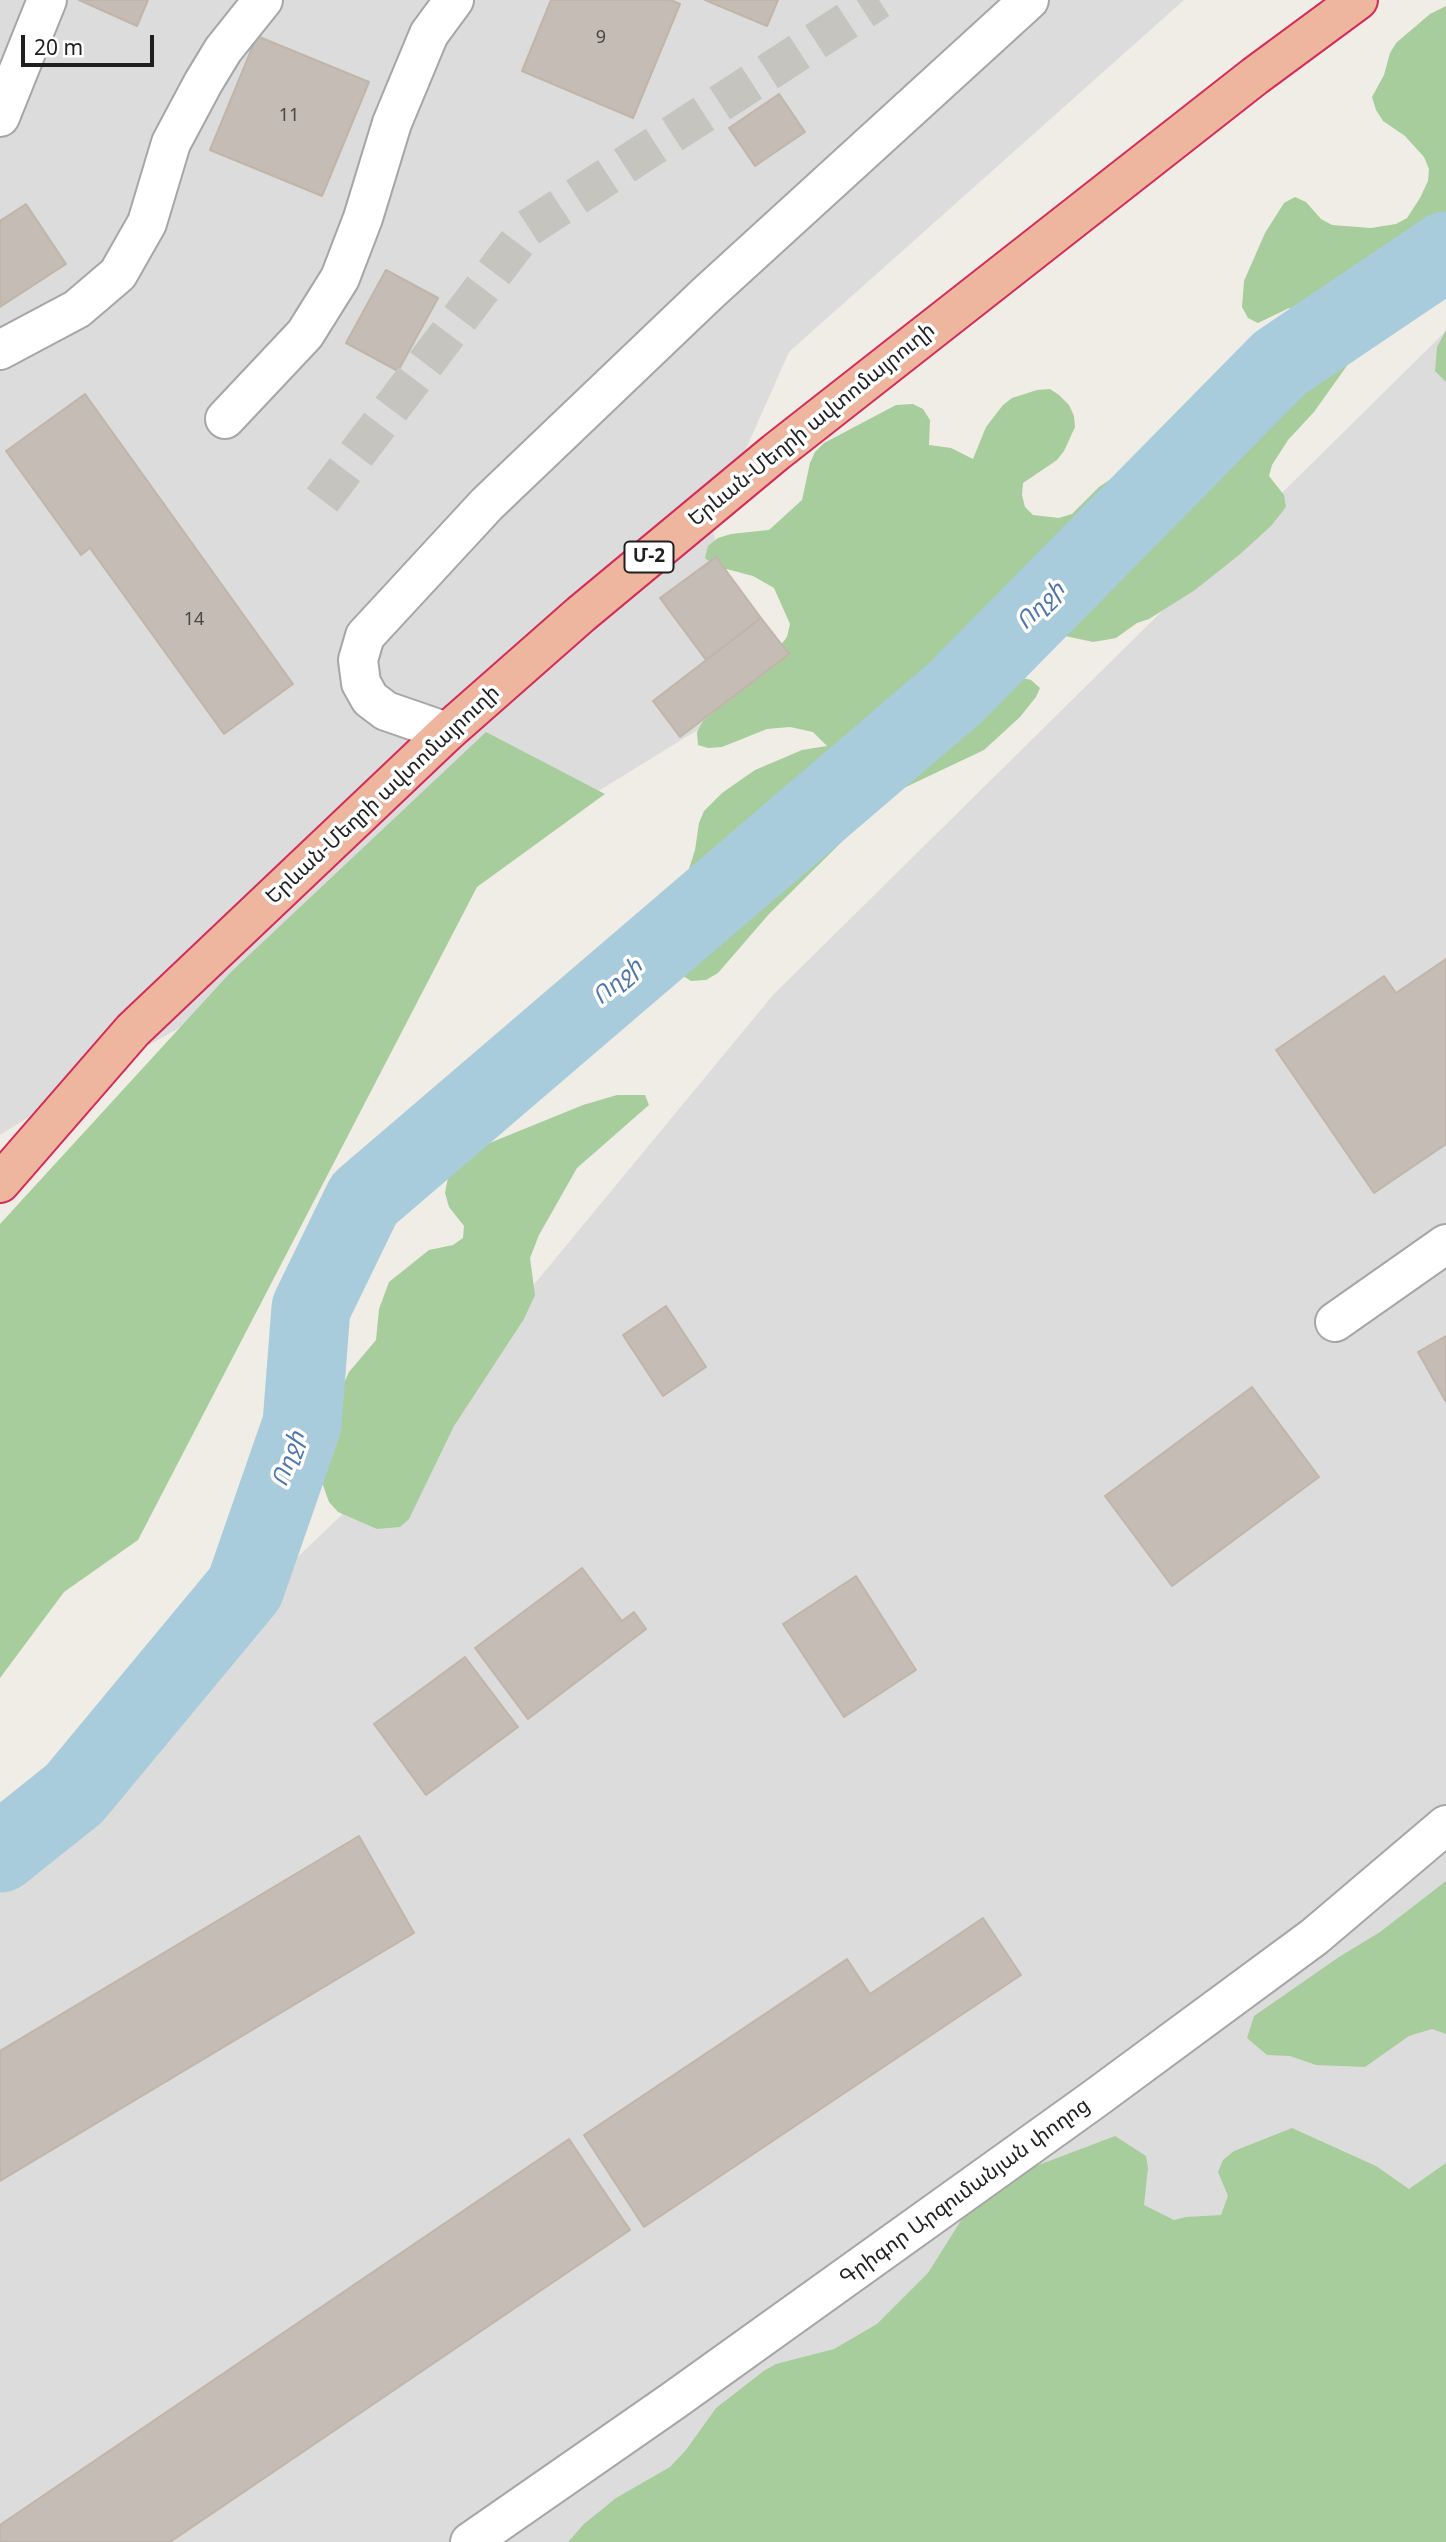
<!DOCTYPE html>
<meta charset="utf-8">
<style>
body{margin:0}
#map{position:relative;width:1446px;height:2542px;overflow:hidden;background:#efede6;font-family:"Noto Sans",sans-serif}
canvas{display:block}
.scale{position:absolute;left:21px;top:35px;width:133px;height:32px;box-sizing:border-box;border:4px solid #1f1f1f;border-top:0;padding-left:9px;font-size:21px;line-height:24px;white-space:nowrap;color:#1f1f1f;-webkit-text-stroke:5px #fff;paint-order:stroke}
</style>
<div id="map">
<canvas width="1446" height="2542"></canvas>
<div class="scale">20 m</div>
</div>
<script>
const context = document.querySelector('canvas').getContext('2d');
context.lineJoin = 'round';
function fill(path, color) { context.fillStyle = color; context.fill(path, 'evenodd'); }
const poly = rows => new Path2D(rows.map(r => 'M' + r).join(''));
function trace(path, color, width, dash) { context.strokeStyle = color; context.lineWidth = width; context.lineCap = dash ? 'butt' : 'round'; context.setLineDash(dash || []); context.stroke(path); }
function label(font, color, halo, rows, align = 'center') {
  context.font = font + ' "Noto Sans","Noto Sans Armenian",sans-serif'; context.lineWidth = 7; context.setLineDash([]); context.textBaseline = 'middle'; context.strokeStyle = halo; context.fillStyle = color; for (const [text, x, y, turn = 0] of rows) {
    context.save(); context.translate(x, y); context.rotate((+turn || 0) * Math.PI / 180); context.textAlign = isNaN(turn) ? turn : align; if (halo) context.strokeText(text, 0, 0); context.fillText(text, 0, 0); context.restore();
  }
}
fill(poly([
 [0,0,1184,0,789,352,712,525,748,699,587,798,101,1072,0,1135],
 [1446,331,1446,2415,1425,2542,0,2542,0,1842,352,1505,773,995]
]), '#dddcdc');
fill(poly([
 [1446,6,1446,268,1399,318,1376,325,1314,412,1288,440,1272,465,1269,476,1284,495,1286,507,1271,526,1239,555,1195,590,1149,619,1137,623,1116,638,1093,642,1056,634,1020,635,965,665,929,679,888,717,882,731,890,740,902,741,927,735,1006,682,1019,677,1031,680,1040,688,1036,697,1020,717,984,750,889,795,769,914,718,973,706,980,691,981,680,974,673,961,675,923,680,897,695,850,699,823,704,811,722,793,755,770,802,750,827,746,813,732,790,727,767,729,722,747,708,748,698,745,697,732,703,721,754,680,787,637,790,624,774,588,753,576,715,566,705,558,708,546,718,538,731,534,769,530,802,500,810,463,815,452,824,443,896,405,913,404,923,409,930,420,929,445,951,448,973,459,986,427,1003,405,1012,398,1037,390,1050,389,1059,395,1069,405,1074,416,1075,427,1064,451,1057,460,1023,483,1022,495,1025,507,1033,515,1059,518,1072,514,1099,487,1137,462,1216,421,1242,404,1265,386,1274,375,1280,363,1290,353,1299,329,1299,316,1289,308,1258,323,1248,318,1242,307,1244,281,1265,233,1284,203,1295,197,1306,202,1321,219,1332,225,1371,228,1396,224,1407,218,1420,198,1428,181,1429,169,1424,157,1405,136,1383,121,1376,110,1372,97,1384,75,1390,53,1396,43,1430,14],
 [1446,330,1446,382,1435,371,1437,347],
 [486,732,605,794,477,887,138,1540,64,1592,0,1678,0,1224,230,973],
 [617,1095,645,1095,649,1105,577,1168,539,1235,530,1258,535,1295,524,1319,454,1426,409,1519,400,1527,377,1529,338,1512,329,1502,320,1477,321,1434,349,1372,376,1340,379,1309,389,1282,429,1250,453,1245,463,1238,464,1226,449,1207,445,1193,450,1167,470,1151,583,1105],
 [1446,1881,1446,2034,1432,2029,1409,2036,1365,2067,1316,2065,1290,2056,1267,2055,1247,2038,1254,2016,1339,1957,1380,1932],
 [1292,2128,1376,2166,1409,2189,1446,2163,1446,2542,568,2542,584,2524,616,2498,670,2467,686,2450,716,2408,765,2370,776,2364,834,2349,877,2324,928,2273,960,2222,991,2183,1115,2136,1146,2156,1148,2168,1144,2205,1174,2220,1186,2217,1221,2215,1228,2196,1218,2172,1223,2160,1234,2151]
]), '#a7cd9c');
trace(poly([
 [0,1853,74,1794,245,1588,302,1424,311,1308,364,1199,956,692,1280,363,1446,251]
]), '#a8ccdb', 79);
const building = poly([
 [79,0,148,0,137,26,79,0],
 [551,0,671,0,680,4,633,118,522,71,551,0],
 [705,0,778,0,767,26,705,0],
 [257,36,369,82,322,196,210,150,257,36],
 [779,94,805,132,755,166,729,128,779,94],
 [26,204,66,264,0,307,0,221,26,204],
 [386,270,438,298,398,371,346,343,386,270],
 [85,394,293,684,224,734,90,548,81,555,6,451,85,394],
 [716,557,761,618,706,660,660,598,716,557],
 [761,618,789,654,680,737,653,701,761,618],
 [1446,959,1446,1144,1374,1193,1276,1050,1384,976,1396,993,1446,959],
 [666,1306,706,1367,663,1396,623,1335,666,1306],
 [1446,1336,1446,1402,1418,1352,1446,1336],
 [1252,1387,1319,1477,1172,1586,1105,1496,1252,1387],
 [582,1568,622,1621,634,1612,646,1629,528,1719,475,1648,582,1568],
 [856,1576,916,1670,844,1717,783,1624,856,1576],
 [465,1657,518,1727,426,1795,374,1724,465,1657],
 [359,1836,414,1933,0,2181,0,2051,359,1836],
 [983,1918,1021,1975,644,2227,584,2135,847,1959,870,1994,983,1918],
 [569,2139,630,2230,170,2542,0,2542,0,2525,569,2139]
]);
fill(building, '#c4bcb5');
trace(building, '#c1b5a9', 2);
trace(poly([
 [322,500,528,228,879,0]
]), '#c5c4be', 38, [38, 19]);
const minor = poly([
 [0,117,47,0],
 [0,350,77,309,118,274,147,223,171,143,203,83,223,50,263,0],
 [225,419,305,334,340,278,363,218,392,123,429,34,454,0],
 [447,732,386,711,370,699,361,683,358,660,365,636,487,504,708,293,1029,0],
 [1335,1322,1446,1244]
]);
const tertiary = poly([
 [470,2542,673,2401,1093,2100,1314,1937,1446,1825]
]);
const trunk = poly([
 [0,1183,133,1030,447,732,581,614,776,452,1255,76,1358,0]
]);
trace(minor, '#a6a6a6', 42);
trace(tertiary, '#a6a6a6', 42);
trace(trunk, '#d42c59', 42);
trace(minor, '#fff', 38);
trace(tertiary, '#fff', 38);
trace(trunk, '#eeb69e', 38);
label('18px', '#484644', null, [
 ["9",601,38],
 ["11",289,116],
 ["14",194,620]
]);
for (const [x, y, w] of [
 [649,557,49]
]) { const box = new Path2D(); box.roundRect(x - w / 2, y - 15.5, w, 31, 5); context.fillStyle = '#fff'; context.fill(box); trace(box, '#1f1f1f', 2); }
label('bold 19px', '#1f1f1f', null, [
 ["Մ-2",649,557]
]);
label('21px', '#1f1f1f', '#fff', [
 ["Երևան-Մեղրի ավտոմայրուղի",812,425,-39],
 ["Երևան-Մեղրի ավտոմայրուղի",383,795,-43],
 ["Գրիգոր Արզումանյան փողոց",965,2192,-36]
]);
label('italic 23px', '#4f76ab', '#fff', [
 ["Ողջի",1041,606,-45],
 ["Ողջի",618,982,-41],
 ["Ողջի",289,1459,-71]
]);
</script>
